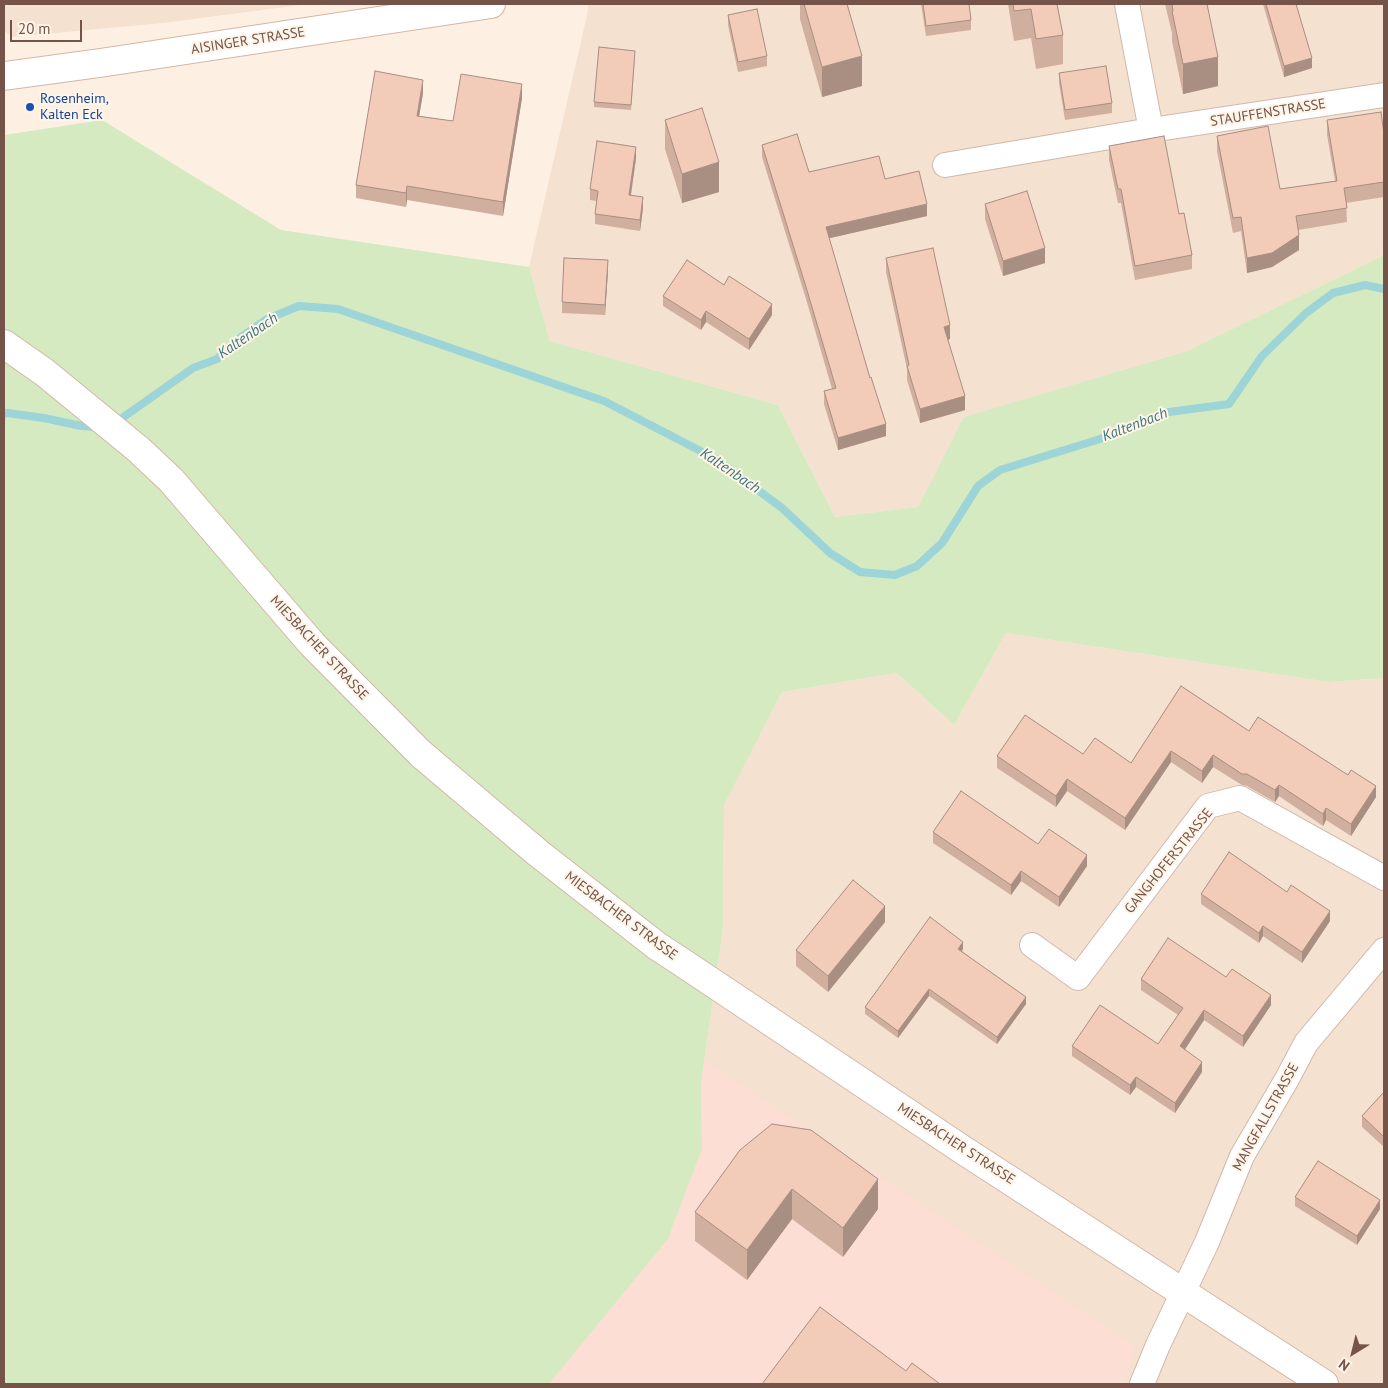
<!DOCTYPE html>
<style>
body{margin:0}
#map{position:relative;width:1388px;height:1388px;overflow:hidden;background:#fdf0e2;font-family:"PT Sans",sans-serif}
canvas{display:block}
.frame{position:absolute;inset:0;border:5px solid #745448;pointer-events:none}
.north{position:absolute;left:1328px;top:1328px;width:50px;height:50px;-webkit-text-stroke:4px #fff4e8;paint-order:stroke;rotate:216deg;font-size:14px;font-weight:700;line-height:20px;text-align:center;color:#745448}
.north::after{content:'';display:block;margin:auto;width:18px;height:22px;background:#745448;clip-path:polygon(50% 0,100% 100%,50% 72%,0 100%)}
.scale{position:absolute;left:10px;top:20px;width:72px;height:22px;box-sizing:border-box;border:2px solid #745448;border-top:0;padding-left:6px;font-size:15px;line-height:18px;white-space:nowrap;color:#745448;-webkit-text-stroke:4px #fff4e8;paint-order:stroke}
</style>
<div id="map">
<canvas width="1388" height="1388"></canvas>
<div class="frame"></div>
<div class="north">N</div>
<div class="scale">20 m</div>
</div>
<script>
const context = document.querySelector('canvas').getContext('2d');
context.lineJoin = 'round';
function fill(path, color) { context.fillStyle = color; context.fill(path, 'evenodd'); }
const poly = rows => new Path2D(rows.map(r => 'M' + r).join(''));
function trace(path, color, width, dash) { context.strokeStyle = color; context.lineWidth = width; context.lineCap = dash ? 'butt' : 'round'; context.setLineDash(dash || []); context.stroke(path); }
function label(font, color, halo, rows, align = 'center') {
  context.font = font + ' "PT Sans",sans-serif'; context.lineWidth = 4; context.setLineDash([]); context.textBaseline = 'middle'; context.strokeStyle = halo; context.fillStyle = color; for (const [text, x, y, turn = 0] of rows) {
    context.save(); context.translate(x, y); context.rotate((+turn || 0) * Math.PI / 180); context.textAlign = isNaN(turn) ? turn : align; if (halo) context.strokeText(text, 0, 0); context.fillText(text, 0, 0); context.restore();
  }
}
fill(poly([
 [4,4,308,4,163,23,12,37,4,30],
 [588,4,1384,4,1384,255,1187,351,965,417,918,507,835,517,778,405,550,341,529,267,588,11],
 [1006,633,1329,682,1384,678,1384,1384,549,1384,668,1239,702,1149,701,1083,723,928,724,805,782,692,897,673,954,725]
]), '#f4e1d0');
fill(poly([
 [704,1060,1136,1347,1123,1384,549,1384,668,1239,702,1149,701,1083]
]), '#fdded5');
fill(poly([
 [102,120,281,230,529,267,550,341,778,405,835,517,918,507,964,417,1187,351,1384,255,1384,678,1329,682,1006,633,954,725,897,673,782,692,724,805,723,928,701,1083,702,1149,668,1239,549,1384,4,1384,4,135]
]), '#d5eac0');
trace(poly([
 [4,414,7,413,44,418,81,426,97,427],
 [115,423,193,368,217,359,241,337,267,319,299,306,338,309,604,401,716,459,782,508,830,553,860,572,895,575,917,566,942,543,978,486,1000,470,1100,439,1169,412,1229,404,1262,356,1306,313,1333,293,1365,285,1384,289]
]), '#9cd4d8', 8);
const street = poly([
 [1151,130,1384,95],
 [945,165,1151,130,1127,4],
 [1032,945,1078,978,1208,806,1240,798,1384,878],
 [1142,1384,1158,1345,1207,1242,1242,1156,1287,1079,1306,1043,1384,950]
]);
const secondary = poly([
 [4,76,100,63,491,4],
 [4,344,44,372,138,449,171,480,312,644,421,754,538,853,657,946,677,959,963,1150,1324,1384]
]);
trace(street, '#d0b8ac', 26);
trace(secondary, '#d3b7a8', 30);
trace(street, '#fff', 24);
trace(secondary, '#fff', 28);
fill(poly([
 [800,4,847,4,862,86,822,97,800,19],
 [921,4,969,4,971,20,971,30,926,36],
 [1008,4,1057,4,1063,35,1063,64,1036,69,1031,38,1014,41],
 [1165,4,1207,4,1218,86,1183,94,1172,41,1172,33],
 [1263,4,1296,4,1312,68,1284,77],
 [1383,8,1384,8,1384,31,1383,24],
 [728,15,767,56,767,66,738,72,728,25],
 [635,56,631,110,594,107,594,102],
 [1059,73,1112,103,1112,113,1065,120,1059,83],
 [423,93,419,116,453,121,522,98,503,216,407,200,406,207,356,198,356,185],
 [665,120,719,192,682,203,665,149],
 [1327,120,1384,134,1384,197,1346,203,1347,222,1298,230,1299,250,1272,267,1247,273,1241,231,1233,233,1217,151,1217,136,1280,189,1335,181,1327,135],
 [762,145,809,172,885,179,927,216,829,238,886,436,838,450,824,404,824,391,832,389,806,299,762,157],
 [1109,146,1179,214,1192,255,1192,269,1135,280,1121,203,1118,203,1109,160],
 [636,158,631,196,643,208,640,231,595,224,595,214,597,201,590,200,590,189],
 [985,204,1045,263,1003,276,985,219],
 [886,258,950,339,948,340,965,410,920,423,907,380,907,369,886,272],
 [608,271,605,315,562,313,562,302],
 [724,285,772,315,749,350,706,322,701,330,663,306,663,296],
 [1181,686,1249,731,1376,797,1351,836,1326,820,1323,826,1279,796,1275,802,1247,786,1242,785,1213,767,1202,783,1171,762,1125,830,1067,791,1056,807,997,768,997,756,1083,754,1131,763],
 [933,832,1038,844,1087,866,1059,907,1021,881,1011,895,933,843],
 [1201,894,1330,921,1302,963,1263,936,1259,943,1201,904],
 [885,922,828,992,796,966,796,950],
 [963,949,962,951,1026,1004,997,1044,929,996,898,1038,865,1014,865,1007],
 [1226,977,1271,1005,1243,1047,1204,1020,1185,1049,1202,1072,1175,1113,1136,1087,1130,1095,1072,1056,1072,1046,1158,1044,1178,1015,1141,990,1141,979],
 [1384,1092,1384,1147,1362,1127,1362,1116],
 [740,1150,878,1209,843,1257,792,1219,747,1280,695,1241,695,1212],
 [1295,1197,1380,1209,1357,1245,1295,1206]
]), '#d0af9f');
fill(poly([
 [862,56,862,86,822,97,822,67],
 [1218,57,1218,86,1183,94,1183,64],
 [1312,58,1312,68,1284,77,1284,66],
 [423,80,423,93,417,129,417,116],
 [522,84,522,98,503,216,503,202],
 [636,147,636,158,629,206,629,195],
 [719,162,719,192,682,203,682,174],
 [407,186,407,200,406,207,406,193],
 [643,197,643,208,640,231,640,220],
 [927,204,927,216,826,239,826,227],
 [1299,235,1299,250,1272,267,1247,273,1247,258],
 [1045,248,1045,263,1003,276,1003,261],
 [608,260,608,271,605,315,605,305],
 [772,304,772,315,749,350,749,339],
 [706,311,706,322,701,330,701,320],
 [950,325,950,339,944,341,944,327],
 [965,396,965,410,920,423,920,409],
 [886,424,886,436,838,450,838,438],
 [1171,751,1171,762,1125,830,1125,818],
 [1213,755,1213,767,1202,783,1202,771],
 [1067,779,1067,791,1056,807,1056,796],
 [1279,785,1279,796,1275,802,1275,790],
 [1376,786,1376,797,1351,836,1351,824],
 [1326,808,1326,820,1323,826,1323,814],
 [1087,855,1087,866,1059,907,1059,897],
 [1021,871,1021,881,1011,895,1011,885],
 [885,906,885,922,828,992,828,976],
 [1330,911,1330,921,1302,963,1302,952],
 [1263,926,1263,936,1259,943,1259,933],
 [963,942,963,949,958,956,958,949],
 [929,989,929,996,898,1038,898,1031],
 [1271,995,1271,1005,1243,1047,1243,1036],
 [1026,997,1026,1004,997,1044,997,1037],
 [1204,1010,1204,1020,1180,1057,1180,1046],
 [1202,1062,1202,1072,1175,1113,1175,1103],
 [1136,1077,1136,1087,1130,1095,1130,1085],
 [878,1179,878,1209,843,1257,843,1228],
 [792,1189,792,1219,747,1280,747,1250],
 [1380,1200,1380,1209,1357,1245,1357,1236]
]), '#a98e82');
const building = poly([
 [804,4,847,4,862,56,822,67,804,4],
 [923,4,969,4,971,20,926,26,923,4],
 [1013,4,1057,4,1063,35,1036,39,1031,9,1014,11,1013,4],
 [1172,4,1207,4,1218,57,1183,64,1172,11,1173,11,1172,4],
 [1266,4,1296,4,1312,58,1284,66,1266,4],
 [757,9,767,56,738,62,728,15,757,9],
 [599,47,635,51,631,105,594,102,599,47],
 [1106,66,1112,103,1065,110,1059,73,1106,66],
 [375,71,423,80,417,116,453,121,461,74,522,84,503,202,407,186,406,193,356,185,375,71],
 [702,108,719,162,682,174,665,120,702,108],
 [1381,112,1384,134,1384,182,1344,188,1347,208,1296,216,1299,235,1272,253,1247,258,1241,217,1233,218,1217,136,1268,126,1280,189,1337,181,1327,120,1381,112],
 [797,134,809,172,879,156,885,179,919,171,927,204,826,227,870,378,871,377,886,424,838,438,824,391,836,388,806,287,762,145,797,134],
 [1164,136,1179,214,1184,213,1192,255,1135,266,1121,189,1118,189,1109,146,1164,136],
 [597,141,636,147,629,195,643,197,640,220,595,214,598,191,590,189,597,141],
 [1027,191,1045,248,1003,261,985,204,1027,191],
 [933,248,950,325,944,327,965,396,920,409,907,366,909,365,886,258,933,248],
 [564,258,608,260,605,305,562,302,564,258],
 [687,260,724,285,729,276,772,304,749,339,706,311,701,320,663,296,687,260],
 [1181,686,1249,731,1258,717,1348,775,1351,770,1376,786,1351,824,1326,808,1323,814,1279,785,1275,790,1247,774,1242,774,1213,755,1202,771,1171,751,1125,818,1067,779,1056,796,997,756,1025,715,1083,754,1095,738,1131,763,1181,686],
 [961,791,1038,844,1049,829,1087,855,1059,897,1021,871,1011,885,933,832,961,791],
 [1229,852,1287,892,1291,885,1330,911,1302,952,1263,926,1259,933,1201,894,1229,852],
 [853,880,885,906,828,976,796,950,853,880],
 [930,917,963,942,958,949,1026,997,997,1037,929,989,898,1031,865,1007,930,917],
 [1168,938,1226,977,1232,969,1271,995,1243,1036,1204,1010,1180,1046,1202,1062,1175,1103,1136,1077,1130,1085,1072,1046,1100,1005,1158,1044,1183,1008,1141,979,1168,938],
 [1384,1092,1384,1137,1362,1116,1384,1092],
 [772,1124,811,1130,878,1179,843,1228,792,1189,747,1250,695,1212,740,1150,772,1124],
 [1318,1161,1380,1200,1357,1236,1295,1197,1318,1161],
 [820,1307,906,1371,912,1363,940,1384,762,1384,820,1307]
]);
fill(building, '#f2cbb9');
trace(building, '#a98e82', 1);
for (const [x, y, r, color] of [
 [30,107,5,"#1a4fb4"]
]) { const dot = new Path2D(); dot.arc(x, y, r, 0, 2 * Math.PI); context.fillStyle = color; context.fill(dot); trace(dot, '#fff4e8', 2); }
label('14px', '#745448', '#fff4e8', [
 ["AISINGER STRASSE",248,41,-9],
 ["STAUFFENSTRASSE",1268,113,-9],
 ["MIESBACHER STRASSE",319,648,47],
 ["GANGHOFERSTRASSE",1169,861,-51],
 ["MIESBACHER STRASSE",621,916,37],
 ["MANGFALLSTRASSE",1266,1117,-61],
 ["MIESBACHER STRASSE",956,1144,33]
]);
label('14px', '#164399', '#fff4e8', [
 ["Rosenheim,",40,99],
 ["Kalten Eck",40,115]
], 'left');
label('italic 15px', '#3c767b', '#fff4e8', [
 ["Kaltenbach",248,336,-34],
 ["Kaltenbach",1135,425,-21],
 ["Kaltenbach",730,471,34]
]);
</script>
